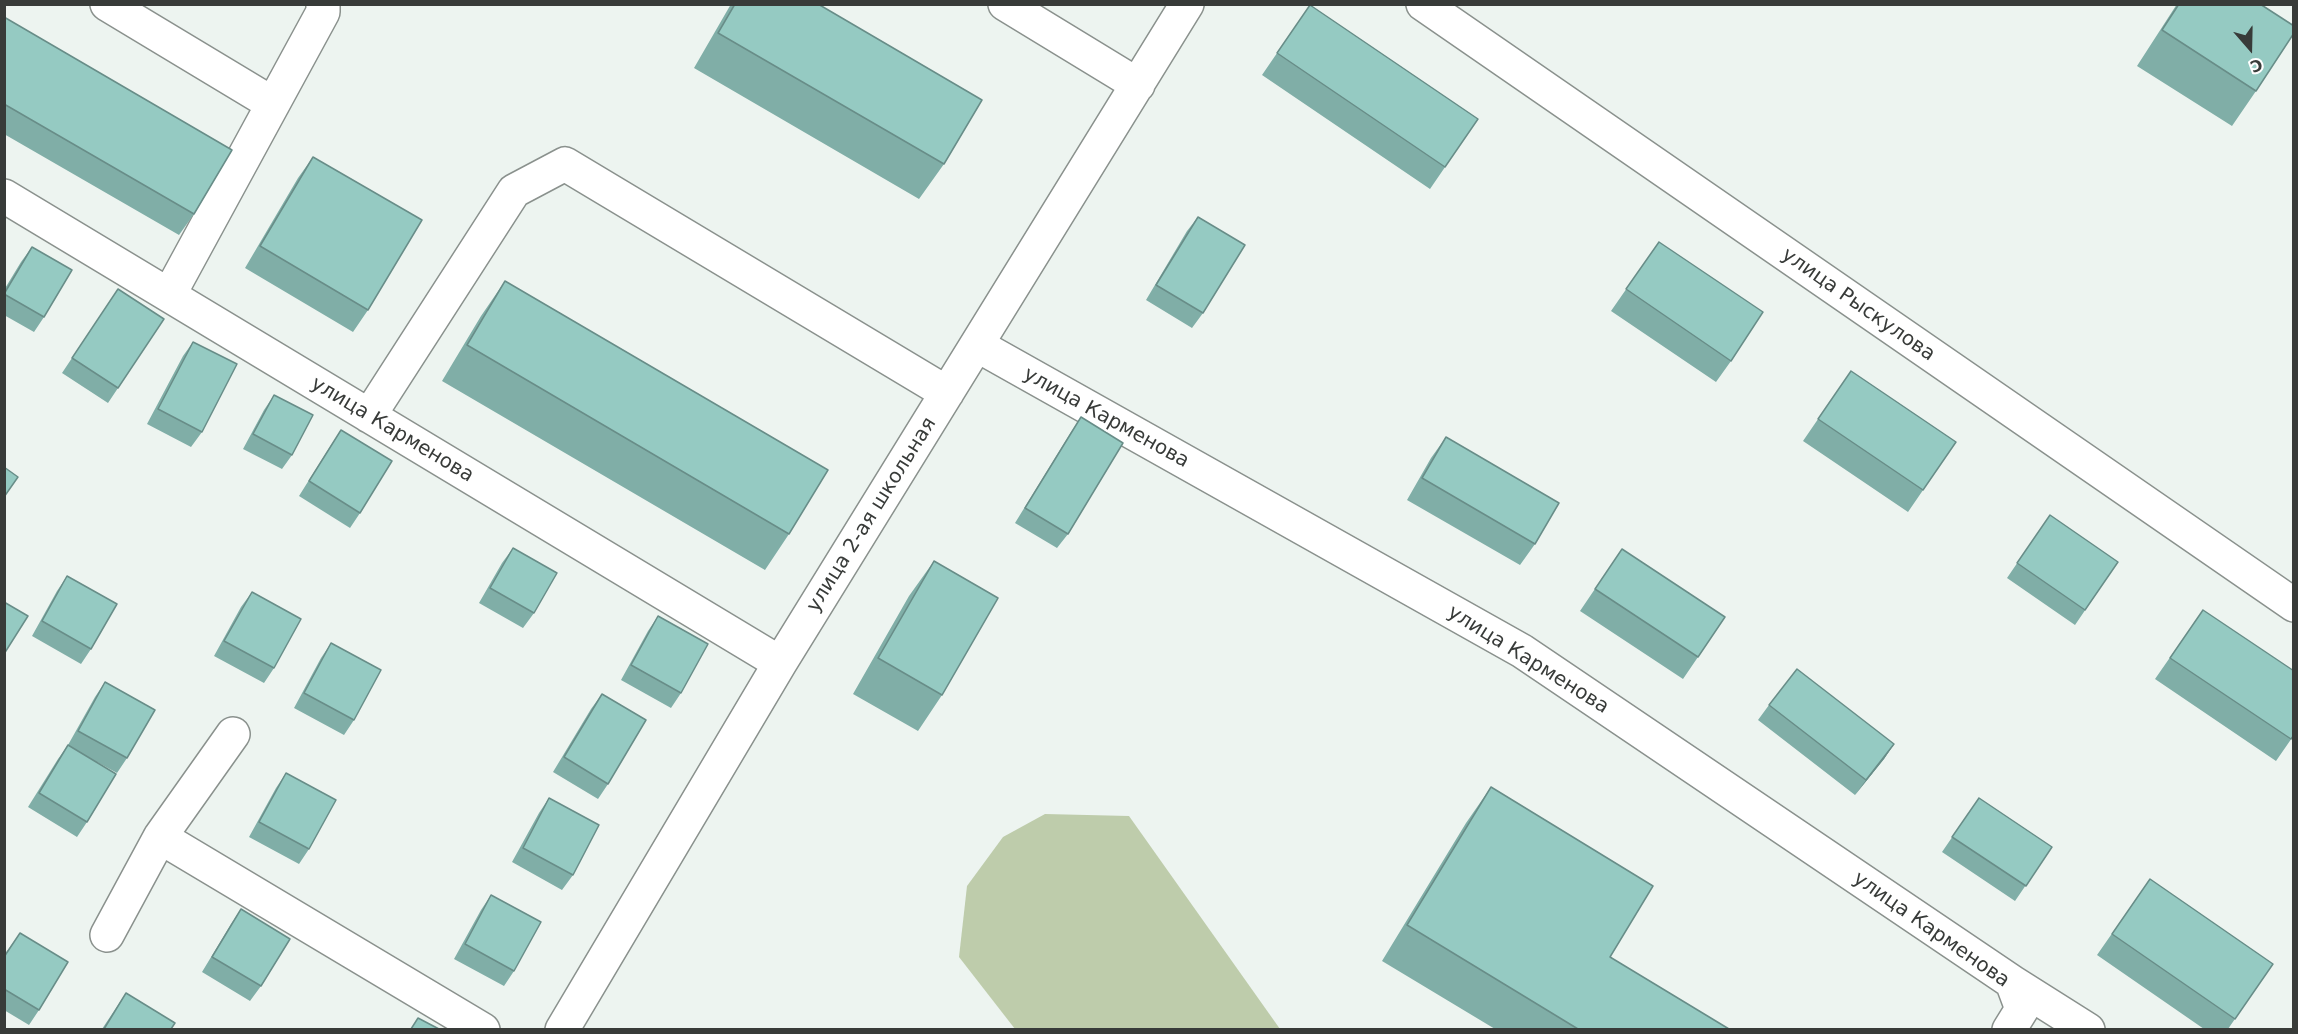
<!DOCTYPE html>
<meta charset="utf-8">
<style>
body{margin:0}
#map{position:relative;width:2298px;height:1034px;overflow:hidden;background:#edf4f0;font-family:"DejaVu Sans",sans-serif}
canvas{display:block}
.frame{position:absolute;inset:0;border:6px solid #383b39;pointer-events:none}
.north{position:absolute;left:2220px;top:18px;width:60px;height:60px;-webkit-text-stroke:4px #fff;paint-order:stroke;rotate:160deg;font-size:16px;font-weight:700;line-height:24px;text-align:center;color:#383b39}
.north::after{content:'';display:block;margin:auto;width:21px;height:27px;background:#383b39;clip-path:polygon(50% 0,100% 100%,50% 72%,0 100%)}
</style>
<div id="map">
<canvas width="2298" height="1034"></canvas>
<div class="frame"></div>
<div class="north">С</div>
</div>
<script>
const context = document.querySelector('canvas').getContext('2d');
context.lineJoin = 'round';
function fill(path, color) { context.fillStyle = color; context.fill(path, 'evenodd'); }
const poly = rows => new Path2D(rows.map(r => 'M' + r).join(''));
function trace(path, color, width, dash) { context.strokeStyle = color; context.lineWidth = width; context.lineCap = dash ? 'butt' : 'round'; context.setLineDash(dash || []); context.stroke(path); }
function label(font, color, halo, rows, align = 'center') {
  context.font = font + ' "DejaVu Sans",sans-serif'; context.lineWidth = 4.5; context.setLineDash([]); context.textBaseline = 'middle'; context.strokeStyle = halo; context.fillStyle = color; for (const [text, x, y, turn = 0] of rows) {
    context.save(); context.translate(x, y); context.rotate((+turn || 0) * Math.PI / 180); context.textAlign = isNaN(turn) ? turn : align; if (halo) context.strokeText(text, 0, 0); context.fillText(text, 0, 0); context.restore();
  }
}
fill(poly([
 [1045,814,1129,816,1280,1029,1015,1029,959,957,967,886,1003,837]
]), '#beccab');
const minor = poly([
 [107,4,273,104],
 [1005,4,1138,85],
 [1423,4,2294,605],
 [4,196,780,663],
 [169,295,323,12,323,4],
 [977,345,1522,651,2012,982,2022,1009,2009,1030],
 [369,416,514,191,565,164,947,393],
 [160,837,233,734],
 [107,935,160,837,483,1030],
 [2012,982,2088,1030],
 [562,1030,780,663,1187,4]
]);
trace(minor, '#8a918d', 36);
trace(minor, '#fff', 33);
fill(poly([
 [731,4,818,4,944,164,919,199,694,68],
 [2177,4,2260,4,2256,91,2232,126,2137,66],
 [1310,5,1478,119,1430,189,1262,75],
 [4,17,194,214,179,235,4,134],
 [313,157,368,310,353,332,245,268,298,178],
 [1198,217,1203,313,1192,328,1146,300,1187,231],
 [1659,242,1731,361,1716,382,1611,311],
 [32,247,44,317,34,332,4,315,4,290,21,262],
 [505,281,789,534,765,570,442,381,481,316],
 [118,289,118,388,108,403,62,373],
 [193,342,202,432,191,447,147,424,183,356],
 [1851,371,1956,442,1908,512,1803,441],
 [274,395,292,455,282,469,243,449,264,410],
 [1081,417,1068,534,1057,548,1015,523,1071,432],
 [341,430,360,513,350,528,299,496,331,445],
 [1446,437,1535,544,1520,565,1407,500,1431,458],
 [2050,515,2118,562,2075,625,2007,578],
 [513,548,534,613,523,628,479,603,502,563],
 [1622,549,1698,657,1683,679,1580,611],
 [934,561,942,695,918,731,853,694,909,596],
 [67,576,91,649,81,664,32,636,57,591],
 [252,592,274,668,264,683,214,656,241,607],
 [2203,610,2294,735,2276,761,2155,679],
 [658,616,681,693,671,708,621,680,648,631],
 [331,643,354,720,344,735,294,708,321,658],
 [105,682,127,758,117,773,97,762,87,822,77,837,28,807,58,759,68,745,95,697],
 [602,694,608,784,598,799,553,772,591,709],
 [1769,705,1894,744,1884,759,1855,795,1758,720],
 [286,773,309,849,299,864,249,837,276,788],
 [1491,787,1610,957,1729,1029,1495,1029,1382,961,1466,823],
 [549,798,573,875,562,890,512,862,539,813],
 [1979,798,2052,847,2015,901,1942,852],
 [2150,879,2273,964,2228,1029,2204,1029,2097,955],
 [491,895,514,971,504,986,454,959,481,910],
 [241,909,261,986,250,1001,202,972,231,924],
 [20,933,39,1010,29,1025,4,1010,4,955],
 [126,993,171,1029,102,1029]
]), '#80aea7');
fill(poly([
 [1894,744,1884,759,1855,795,1866,780]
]), '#688d88');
const building = poly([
 [735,4,818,4,982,100,944,164,718,33,735,4],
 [2179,4,2260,4,2294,26,2294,33,2256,91,2162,30,2179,4],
 [1310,5,1478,119,1445,167,1277,53,1310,5],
 [4,17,232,150,194,214,4,104,4,17],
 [313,157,422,220,368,310,260,246,313,157],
 [1198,217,1245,245,1203,313,1156,285,1198,217],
 [1659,242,1763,312,1731,361,1626,289,1659,242],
 [32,247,72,270,44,317,4,294,32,247],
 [505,281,828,470,789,534,467,345,505,281],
 [118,289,164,319,118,388,72,358,118,289],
 [193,342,237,364,202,432,158,409,193,342],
 [1851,371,1956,442,1923,490,1818,419,1851,371],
 [274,395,313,415,292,455,253,434,274,395],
 [1081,417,1123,443,1068,534,1025,508,1081,417],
 [341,430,392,461,360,513,309,481,341,430],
 [1446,437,1559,503,1535,544,1422,478,1446,437],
 [4,467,18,477,4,497,4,467],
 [2050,515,2118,562,2085,610,2017,563,2050,515],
 [513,548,557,573,534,613,490,588,513,548],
 [1622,549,1725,617,1698,657,1595,589,1622,549],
 [934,561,998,598,942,695,878,658,934,561],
 [67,576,117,604,91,649,42,621,67,576],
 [252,592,301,619,274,668,224,641,252,592],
 [4,602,28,616,4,654,4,602],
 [2203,610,2294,671,2294,735,2291,739,2170,658,2203,610],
 [658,616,708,644,681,693,631,665,658,616],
 [331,643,381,670,354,720,304,693,331,643],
 [1797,669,1894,744,1866,780,1769,705,1797,669],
 [105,682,155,710,127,758,78,731,105,682],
 [602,694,646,720,608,784,564,757,602,694],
 [68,745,116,774,87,822,39,793,68,745],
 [286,773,336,800,309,849,259,822,286,773],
 [1491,787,1653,886,1610,957,1729,1029,1578,1029,1407,925,1491,787],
 [549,798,599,825,573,875,523,848,549,798],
 [1979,798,2052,847,2026,886,1952,837,1979,798],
 [2150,879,2273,964,2235,1019,2112,934,2150,879],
 [491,895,541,922,514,971,465,944,491,895],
 [241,909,290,939,261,986,212,957,241,909],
 [20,933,68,962,39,1010,4,989,4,957,20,933],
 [126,993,175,1023,171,1029,104,1029,126,993],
 [418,1018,439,1029,411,1029,418,1018]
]);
fill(building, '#95cac2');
trace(building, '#688d88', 1.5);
label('20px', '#383b39', '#fff', [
 ["улица Рыскулова",1858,305,35],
 ["улица Карменова",1106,418,29],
 ["улица Карменова",392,430,31],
 ["улица 2-ая школьная",872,515,-58],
 ["улица Карменова",1528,660,32],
 ["улица Карменова",1931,930,35]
]);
</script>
